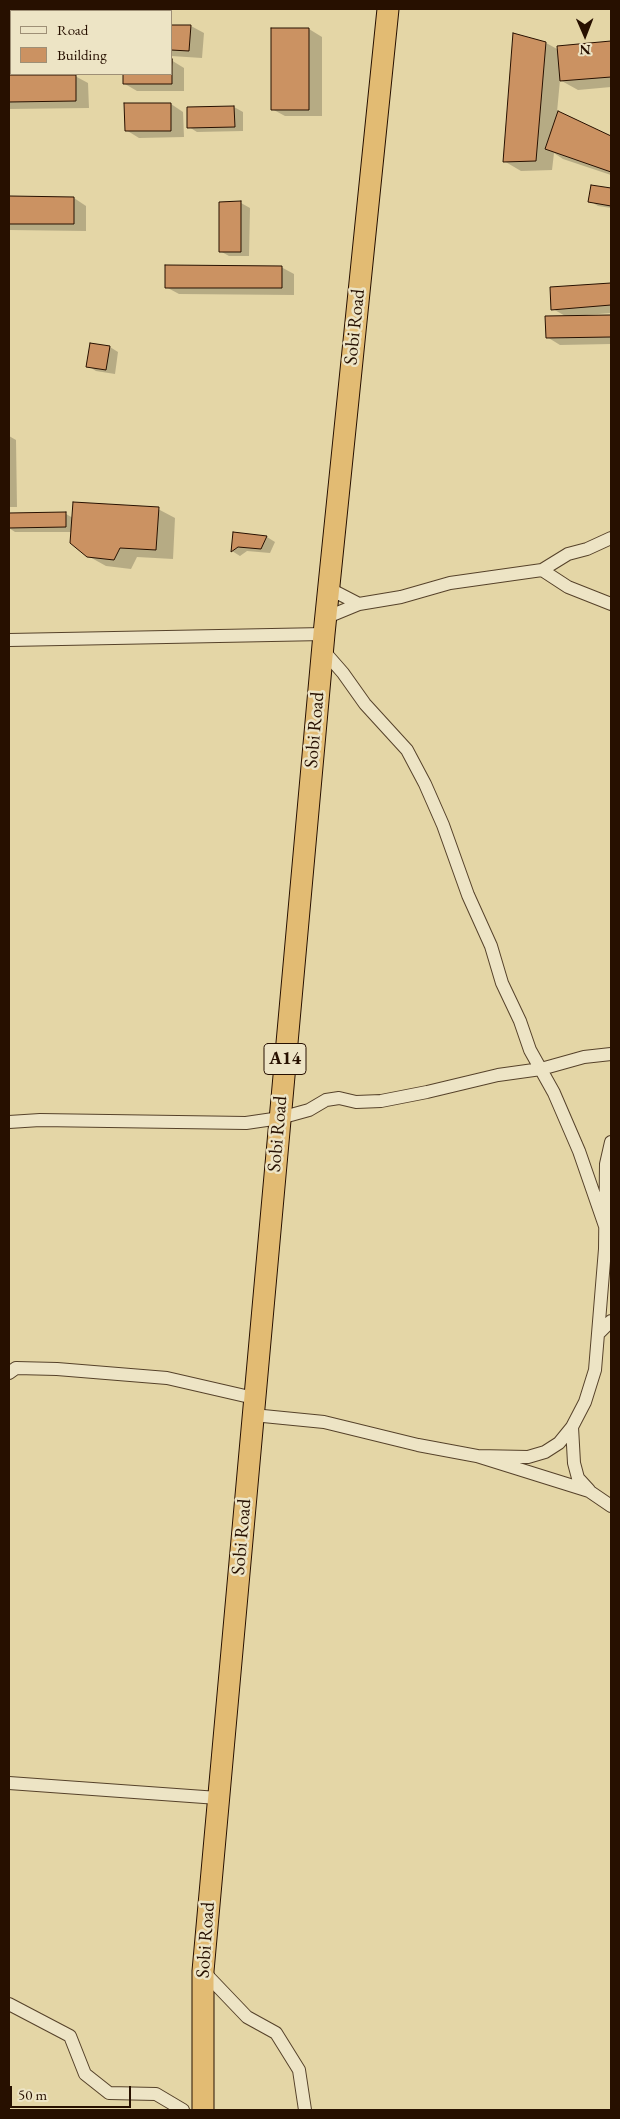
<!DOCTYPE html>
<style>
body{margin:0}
#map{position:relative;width:620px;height:2119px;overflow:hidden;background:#e4d6a6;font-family:"EB Garamond",serif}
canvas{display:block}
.frame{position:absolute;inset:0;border:10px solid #271000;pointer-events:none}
.legend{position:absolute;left:10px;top:10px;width:162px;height:65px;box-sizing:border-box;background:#ede4c5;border:1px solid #9e8f76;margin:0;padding:6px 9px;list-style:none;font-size:15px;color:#271000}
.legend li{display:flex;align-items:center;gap:10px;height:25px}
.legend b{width:25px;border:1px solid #9e8f76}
.north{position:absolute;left:560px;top:10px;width:50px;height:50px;-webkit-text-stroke:4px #ede4c5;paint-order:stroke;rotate:179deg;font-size:14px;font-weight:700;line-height:20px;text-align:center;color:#271000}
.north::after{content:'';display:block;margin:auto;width:18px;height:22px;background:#271000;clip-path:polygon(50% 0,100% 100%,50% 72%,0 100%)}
.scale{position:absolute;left:10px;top:2086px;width:121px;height:22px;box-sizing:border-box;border:2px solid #271000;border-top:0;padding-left:6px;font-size:15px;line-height:18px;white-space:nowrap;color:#271000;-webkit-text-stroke:4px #ede4c5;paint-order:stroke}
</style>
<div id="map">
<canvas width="620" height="2119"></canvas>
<div class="frame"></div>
<ul class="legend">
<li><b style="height:6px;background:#ede4c5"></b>Road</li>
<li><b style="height:14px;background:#cb9262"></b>Building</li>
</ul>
<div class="north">N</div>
<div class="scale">50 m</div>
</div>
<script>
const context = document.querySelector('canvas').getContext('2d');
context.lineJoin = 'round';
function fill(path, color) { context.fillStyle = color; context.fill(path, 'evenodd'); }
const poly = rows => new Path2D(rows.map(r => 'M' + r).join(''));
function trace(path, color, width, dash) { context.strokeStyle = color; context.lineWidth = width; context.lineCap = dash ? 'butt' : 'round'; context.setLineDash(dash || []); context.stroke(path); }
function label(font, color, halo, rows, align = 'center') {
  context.font = font + ' "EB Garamond",serif'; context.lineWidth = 5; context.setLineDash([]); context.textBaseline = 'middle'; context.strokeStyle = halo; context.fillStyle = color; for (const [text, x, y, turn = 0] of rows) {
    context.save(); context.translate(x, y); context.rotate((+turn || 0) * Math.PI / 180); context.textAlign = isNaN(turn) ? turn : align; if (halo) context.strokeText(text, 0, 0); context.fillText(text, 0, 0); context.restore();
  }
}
fill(poly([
 [9,21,11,21,11,54,9,54],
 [171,26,191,26,204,33,202,58,171,56],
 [309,29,322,37,322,116,285,116,272,109],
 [611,42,611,87,578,90,560,80,557,112,611,137,611,175,563,159,554,153,552,170,521,171,504,161,546,43,559,50,558,47],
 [171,60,184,68,184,91,137,91,125,84,124,74,171,74],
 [9,76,75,76,88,83,89,108,9,109],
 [171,104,183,112,184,137,139,138,126,130],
 [234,107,243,112,243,131,197,132,189,127,188,108],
 [592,186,611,189,611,208,598,206,590,201],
 [9,198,74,198,86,206,86,231,9,230],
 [220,203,241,203,250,208,249,256,229,256,220,251],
 [281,267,294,274,294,295,179,294,166,287],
 [611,284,611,313,586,315,586,317,611,316,611,344,560,345,547,337,567,317,553,309,551,288],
 [110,347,118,352,115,374,96,371,88,366],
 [9,436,16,440,17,507,9,507],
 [158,509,175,518,173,559,137,557,131,569,106,566,88,556,72,532,15,532,9,528,9,514,66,514,73,518],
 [234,534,267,537,275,542,270,553,247,551,240,556,232,551]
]), '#0003');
const building = poly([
 [9,20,11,20,11,47,9,47,9,20],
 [171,25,191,25,189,51,171,50,171,25],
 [271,28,309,28,309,110,271,110,271,28],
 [513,33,546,42,536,161,503,162,513,33],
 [611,41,611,77,560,81,557,46,611,41],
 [172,59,172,84,123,84,123,74,171,74,172,59],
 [9,75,76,75,76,101,9,102,9,75],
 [124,103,171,103,171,131,125,131,124,103],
 [234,106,235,127,187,128,187,107,234,106],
 [558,111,611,136,611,172,545,149,558,111],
 [591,185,611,188,611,206,588,202,591,185],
 [9,196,74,197,74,224,9,224,9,196],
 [241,201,241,252,219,252,219,202,241,201],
 [165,265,282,266,282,288,165,288,165,265],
 [611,283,611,305,551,310,550,287,611,283],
 [611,315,611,337,546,338,545,316,611,315],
 [90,343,110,346,106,370,86,367,90,343],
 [73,502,159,507,156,550,120,548,114,560,87,557,70,543,73,502],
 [66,512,66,527,9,528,9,513,66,512],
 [233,532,267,536,261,549,238,547,231,552,233,532]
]);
fill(building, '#cb9262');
trace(building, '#271000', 1);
const minor = poly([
 [542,570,568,587,611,604],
 [328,588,359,604],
 [325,618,359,604,401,597,450,583,542,570,568,554,587,549,611,538],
 [9,640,324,634],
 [322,649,343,673,365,704,407,750,425,784,443,825,468,895,491,946,502,983,520,1021,530,1050,554,1093,579,1151,606,1229,611,1226],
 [9,1122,40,1120,246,1123,280,1118,309,1110,326,1100,339,1098,356,1102,381,1101,427,1092,498,1075,541,1069,584,1057,611,1054],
 [598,1334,611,1321],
 [9,1373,16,1368,57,1369,167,1378,254,1398],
 [253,1415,324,1422,418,1445,477,1456,589,1491,611,1506],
 [572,1427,574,1463,578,1478,589,1490],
 [477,1456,528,1457,545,1452,559,1443,572,1427,585,1402,595,1370,605,1249,606,1164,611,1142],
 [9,1783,218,1798],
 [203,1971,247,2017,276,2033,299,2070,305,2110],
 [9,2004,70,2036,85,2074,109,2093,156,2094,183,2110]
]);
const trunk = poly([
 [203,2110,203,1971,324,634,388,9]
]);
trace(minor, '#56422a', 14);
trace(trunk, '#271000', 23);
trace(minor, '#ede4c5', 12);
trace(trunk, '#e2bb73', 21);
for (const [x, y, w] of [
 [285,1059,42]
]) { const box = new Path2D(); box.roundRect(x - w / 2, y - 15.5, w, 31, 4); context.fillStyle = '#ede4c5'; context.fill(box); trace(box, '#271000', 1); }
label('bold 18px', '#271000', null, [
 ["A14",285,1059]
]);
label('19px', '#271000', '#ede4c5', [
 ["Sobi Road",355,327,-84],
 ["Sobi Road",315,730,-85],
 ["Sobi Road",278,1134,-85],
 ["Sobi Road",242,1537,-85],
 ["Sobi Road",206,1940,-86]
]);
</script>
